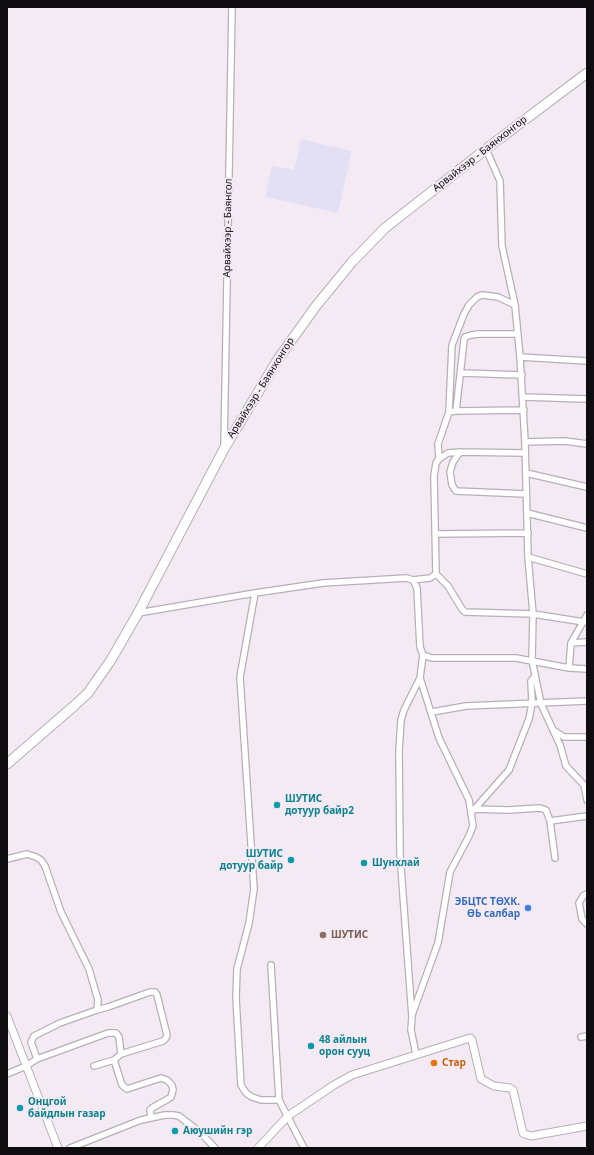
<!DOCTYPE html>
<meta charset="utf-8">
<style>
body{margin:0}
#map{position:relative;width:594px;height:1155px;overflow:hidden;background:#f3eaf4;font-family:"Noto Sans",sans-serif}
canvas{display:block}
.frame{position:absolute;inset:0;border:8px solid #0e0c0f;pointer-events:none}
</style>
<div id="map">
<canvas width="594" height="1155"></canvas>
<div class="frame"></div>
</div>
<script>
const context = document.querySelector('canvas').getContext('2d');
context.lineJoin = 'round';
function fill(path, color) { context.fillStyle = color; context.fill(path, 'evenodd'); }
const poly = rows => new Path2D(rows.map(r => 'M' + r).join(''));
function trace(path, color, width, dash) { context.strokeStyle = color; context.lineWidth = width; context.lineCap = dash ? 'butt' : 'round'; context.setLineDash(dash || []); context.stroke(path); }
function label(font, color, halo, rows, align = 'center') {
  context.font = font + ' "Noto Sans",sans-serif'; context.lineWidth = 4; context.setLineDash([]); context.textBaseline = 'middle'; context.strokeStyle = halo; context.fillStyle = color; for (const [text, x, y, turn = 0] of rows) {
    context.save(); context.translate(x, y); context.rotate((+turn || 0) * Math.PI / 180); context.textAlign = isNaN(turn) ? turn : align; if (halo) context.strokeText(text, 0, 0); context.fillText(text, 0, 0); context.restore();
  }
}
fill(poly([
 [301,139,352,151,338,213,265,197,272,166,294,170]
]), '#e3e0f6');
const minor = poly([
 [486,149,500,181,502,246,515,305,520,357,525,442,528,557,533,614,532,660,541,704,560,745,566,766,584,785,587,800],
 [520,357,587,361],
 [461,373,522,375],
 [523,397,587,399],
 [456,411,464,340,465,337,471,335,479,334,518,334],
 [449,412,452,345,464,314,469,305,477,297,482,295,498,297,515,305],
 [525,442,565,441,587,444],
 [224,447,232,7],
 [460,452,453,462,450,472,452,485,456,491,526,494],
 [439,459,438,444,449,412,456,411,524,410],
 [526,473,587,487],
 [527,513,587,528],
 [435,534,528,533],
 [528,557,587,574],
 [436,574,448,586,462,609,465,612,533,614,584,622],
 [413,580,430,578,436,574,434,476,436,463,439,459,448,453,460,452,525,453],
 [255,593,240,677,254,889,249,923,237,969,236,998,241,1085,246,1093,252,1097,261,1100,279,1100],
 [138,613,255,593,323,583,406,578,413,580,417,588,420,647,423,655,432,658,516,658,569,668,587,669],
 [571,643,587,642],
 [569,668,571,643,587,615],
 [432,712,466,706,587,701],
 [553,730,564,737,587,737],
 [475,809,508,810,540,808,546,810,550,821,555,858],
 [471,813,509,770,529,719,532,704,531,681,535,676],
 [550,821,587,816],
 [7,859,27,854,36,857,41,860,45,866,61,912,89,969,98,1000,97,1010,60,1023,34,1036,31,1042,37,1059],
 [587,894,583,896,579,903,582,919,587,924],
 [271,965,279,1100,304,1148],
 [97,1010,108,1007,150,992,155,992,157,995,167,1035,166,1038,163,1041,121,1054],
 [412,1015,438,943,450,872,469,836,473,826,469,800,439,738,420,678],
 [581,1037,587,1036],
 [416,1054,411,1030,412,1017,400,854,399,751,401,720,404,710,420,678,423,655],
 [114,1060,122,1085,127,1089,161,1078,167,1080,172,1085,173,1090,171,1097,168,1099,152,1108,150,1110,151,1117],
 [7,1074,26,1066,37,1059,108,1033,116,1033,119,1037,121,1054,114,1060,94,1066],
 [70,1148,141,1120,165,1115,173,1115,179,1116,201,1133,215,1148]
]);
const tertiary = poly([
 [7,1016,58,1148],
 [258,1148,288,1116,334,1085,352,1075,470,1038,472,1040,481,1079,494,1086,510,1088,513,1090,523,1133,525,1134,531,1136,587,1126]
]);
const trunk = poly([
 [7,764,75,705,88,693,97,680,111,660,138,613,224,449,278,359,316,306,352,262,385,228,486,149,587,73]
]);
trace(minor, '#b7afb8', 8);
trace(tertiary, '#b7afb8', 9);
trace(trunk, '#b7afb8', 11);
trace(minor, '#fff', 5.5);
trace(tertiary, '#fff', 7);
trace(trunk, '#fff', 9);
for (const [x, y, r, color] of [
 [277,805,4,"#0f9aa8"],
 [291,860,4,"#0f9aa8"],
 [364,863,4,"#0f9aa8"],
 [528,908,4,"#3f7fe0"],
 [323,935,4,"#8d6e63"],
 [311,1046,4,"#0f9aa8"],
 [434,1063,4,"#e8710a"],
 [20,1108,4,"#0f9aa8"],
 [175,1131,4,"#0f9aa8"]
]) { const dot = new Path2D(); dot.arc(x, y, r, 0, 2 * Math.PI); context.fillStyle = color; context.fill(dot); trace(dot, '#f3eaf4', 1.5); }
label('10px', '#0e0c0f', '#f3eaf4', [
 ["Арвайхээр - Баянхонгор",480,154,-38],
 ["Арвайхээр - Баянгол",228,228,-89],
 ["Арвайхээр - Баянхонгор",261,388,-58]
]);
label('bold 10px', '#0d838f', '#f3eaf4', [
 ["ШУТИС",285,799],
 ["дотуур байр2",285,811],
 ["ШУТИС",283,854,"right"],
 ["дотуур байр",283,866,"right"],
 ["Шунхлай",372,863],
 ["48 айлын",319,1040],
 ["орон сууц",319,1052],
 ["Онцгой",28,1102],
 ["байдлын газар",28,1114],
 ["Аюушийн гэр",183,1131]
], 'left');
label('bold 10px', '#366cbe', '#f3eaf4', [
 ["ЭБЦТС ТӨХК.",520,902],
 ["ӨЬ салбар",520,914]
], 'right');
label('bold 10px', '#785e54', '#f3eaf4', [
 ["ШУТИС",331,935]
], 'left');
label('bold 10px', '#c56008', '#f3eaf4', [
 ["Стар",442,1063]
], 'left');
</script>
